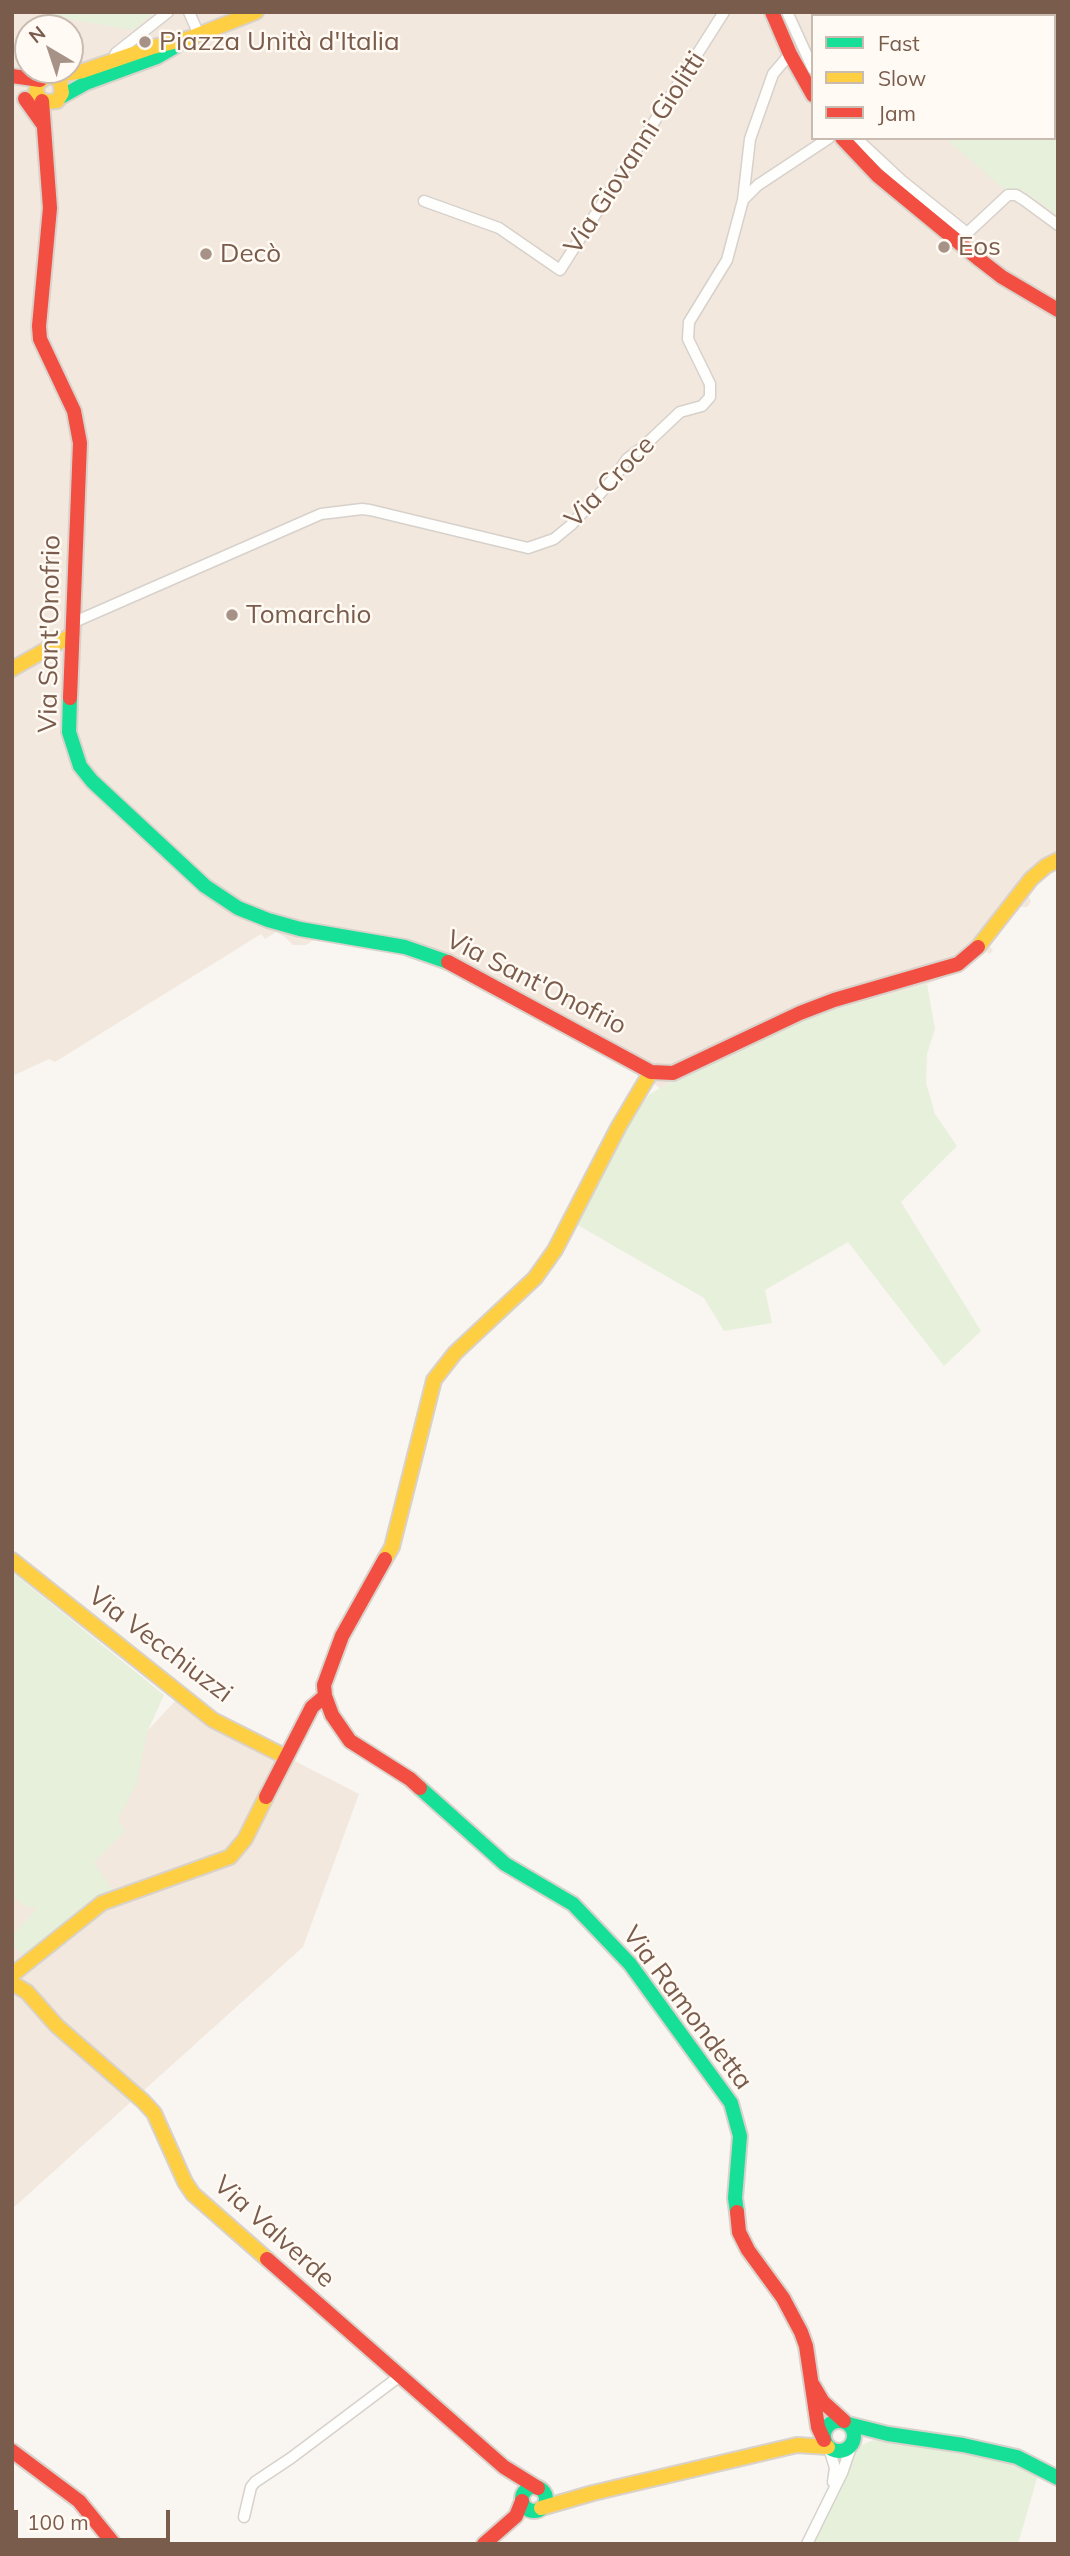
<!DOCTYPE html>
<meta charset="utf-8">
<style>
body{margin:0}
#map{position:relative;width:1070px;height:2556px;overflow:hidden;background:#f9f5f0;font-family:Mulish,sans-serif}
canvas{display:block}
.frame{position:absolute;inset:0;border:14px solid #7a5c4d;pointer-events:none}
.legend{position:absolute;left:811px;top:14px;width:245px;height:126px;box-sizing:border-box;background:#fffaf3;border:2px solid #cabbb1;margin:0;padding:9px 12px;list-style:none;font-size:21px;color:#7a5c4d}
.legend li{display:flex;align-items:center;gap:14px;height:35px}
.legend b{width:35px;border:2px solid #cabbb1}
.north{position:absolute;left:14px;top:14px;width:70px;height:70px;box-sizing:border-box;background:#fffaf3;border:2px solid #cabbb1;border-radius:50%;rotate:321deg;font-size:19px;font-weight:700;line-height:28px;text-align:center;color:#7a5c4d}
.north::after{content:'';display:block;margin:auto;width:24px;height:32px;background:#a69286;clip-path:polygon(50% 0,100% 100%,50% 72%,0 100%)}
.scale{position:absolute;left:14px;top:2510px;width:156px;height:32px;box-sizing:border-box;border:4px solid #7a5c4d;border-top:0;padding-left:9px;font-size:21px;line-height:24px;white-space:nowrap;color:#7a5c4d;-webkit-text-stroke:5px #fffaf3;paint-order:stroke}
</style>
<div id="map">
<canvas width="1070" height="2556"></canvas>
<div class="frame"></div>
<ul class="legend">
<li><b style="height:9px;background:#16e098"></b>Fast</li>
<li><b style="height:9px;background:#ffcf43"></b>Slow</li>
<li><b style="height:9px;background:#f24e42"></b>Jam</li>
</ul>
<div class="north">N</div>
<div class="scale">100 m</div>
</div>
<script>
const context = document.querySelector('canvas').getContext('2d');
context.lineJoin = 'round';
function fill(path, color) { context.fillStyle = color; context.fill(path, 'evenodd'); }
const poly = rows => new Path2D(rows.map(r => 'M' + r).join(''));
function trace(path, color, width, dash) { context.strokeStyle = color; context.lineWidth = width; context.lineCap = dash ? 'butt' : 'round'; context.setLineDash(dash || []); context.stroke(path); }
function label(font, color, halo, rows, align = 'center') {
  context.font = font + ' Mulish,sans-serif'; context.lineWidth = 5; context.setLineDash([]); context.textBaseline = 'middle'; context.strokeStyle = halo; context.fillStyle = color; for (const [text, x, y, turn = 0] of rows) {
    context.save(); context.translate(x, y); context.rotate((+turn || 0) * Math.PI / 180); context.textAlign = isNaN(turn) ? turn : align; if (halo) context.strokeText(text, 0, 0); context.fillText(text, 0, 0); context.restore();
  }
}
fill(poly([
 [12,12,1058,12,1058,869,1035,884,1028,894,1031,902,1027,907,1018,907,989,946,993,950,990,954,985,951,958,972,927,984,800,1019,660,1088,621,1061,437,962,410,955,318,937,306,945,293,945,285,937,276,932,265,939,261,934,55,1062,49,1059,12,1076],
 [813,16,1054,16,1054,138,813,138],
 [28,28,70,28,70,70,28,70],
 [176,1700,359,1794,303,1947,12,2209,12,1843,36,1851]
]), '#f2e8de');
fill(poly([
 [49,12,155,12,133,30,49,16],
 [916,12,1058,12,1058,215,1019,188,1005,190,945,138,1054,138,1054,16,913,16],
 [927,984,935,1029,927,1054,926,1083,935,1114,957,1146,901,1202,981,1331,944,1366,848,1242,765,1290,772,1323,724,1331,704,1298,576,1224,629,1120,649,1095,660,1088,800,1019],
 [12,1572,164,1695,148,1730,136,1785,118,1819,125,1831,94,1863,113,1891,24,1957,12,1944,12,1936,36,1909,32,1905,28,1909,12,1895,12,1879,17,1876,12,1869],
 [873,2440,1003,2460,1038,2475,1018,2544,812,2544,854,2455,862,2445]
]), '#e7f0db');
const street = poly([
 [189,12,199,35],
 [788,14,813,69],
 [112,62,116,53,168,12],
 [856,138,901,180,967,233],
 [743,200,758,185,829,138],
 [424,201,499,228,560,270,724,12],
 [964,236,1008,195,1016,195,1024,200,1058,225],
 [72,623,321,514,362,509,370,510,528,548,554,539,571,525,615,477,627,459,643,447,680,412,702,406,710,397,710,384,688,339,689,322,727,260,743,200,750,139,773,74,790,54],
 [829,2448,835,2468,833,2482],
 [244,2517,251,2487,255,2482,291,2458,400,2376],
 [807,2544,842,2473,851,2447]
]);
const fast = poly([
 [61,97,86,83,157,57,176,46],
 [70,698,69,732,80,766,92,781,205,886,238,908,268,920,300,929,405,947,448,962],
 [420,1788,505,1864,573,1904,630,1964,731,2103,740,2136,735,2198,737,2212],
 '824 2436a15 15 0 1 1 30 0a15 15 0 1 1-30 0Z',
 [848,2424,888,2434,963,2445,1017,2457,1058,2478],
 '522 2499a12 12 0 1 1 24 0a12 12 0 1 1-24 0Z'
]);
const slow = poly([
 [53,77,60,81,62,93,57,101,46,102,39,98,36,91,38,83,46,77,83,71,153,47,190,38,256,12],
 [12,669,72,635],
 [978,947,1031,879,1046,866,1058,860],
 [385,1559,392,1547,434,1380,455,1353,535,1278,555,1250,619,1126,651,1072],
 [12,1560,213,1720,286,1757],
 [12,1975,102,1903,230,1857,245,1839,266,1797],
 [12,1983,27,1992,57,2026,143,2101,154,2113,185,2182,193,2194,267,2259],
 [541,2508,593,2493,797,2445,828,2447]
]);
const jam = poly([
 [772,12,790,54,813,95],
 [12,76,40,80],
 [25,99,42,123],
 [42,101,50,208,39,326,40,339,74,411,80,443,70,698],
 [842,138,877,175,980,260,1002,277,1058,310],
 [448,962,651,1072,673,1073,800,1013,834,1000,958,964,978,947],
 [385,1559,342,1636,324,1685,325,1696,332,1715,350,1741,410,1779,420,1788],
 [266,1797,312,1707,325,1696],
 [737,2212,739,2232,748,2250,783,2298,801,2332,806,2346,818,2427,824,2440],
 [267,2259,504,2467,538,2488],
 [813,2385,823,2402,844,2421],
 [12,2451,79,2501,114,2544],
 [484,2544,516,2516,522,2501]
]);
trace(street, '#d7d1cb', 13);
trace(fast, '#d9d2cb', 18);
trace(slow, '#d9d2cb', 18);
trace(jam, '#d9d2cb', 18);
trace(street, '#fefefd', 10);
trace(fast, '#16e098', 14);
trace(slow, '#ffcf43', 14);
trace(jam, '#f24e42', 14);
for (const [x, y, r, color] of [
 [145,42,7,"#a69286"],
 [944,247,7,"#a69286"],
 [206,254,7,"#a69286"],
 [232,615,7,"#a69286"]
]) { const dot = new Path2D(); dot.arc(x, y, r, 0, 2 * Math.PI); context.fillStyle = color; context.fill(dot); trace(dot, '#fffaf3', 2.5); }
label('26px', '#7a5c4d', '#fffaf3', [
 ["Piazza Unità d'Italia",159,42],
 ["Eos",958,247],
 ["Decò",220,254],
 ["Tomarchio",246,615]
], 'left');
label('26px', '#7a5c4d', '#fffaf3', [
 ["Via Giovanni Giolitti",635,153,-57],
 ["Via Croce",610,482,-46],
 ["Via Sant'Onofrio",50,634,-89],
 ["Via Sant'Onofrio",536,983,27],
 ["Via Vecchiuzzi",160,1645,37],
 ["Via Ramondetta",687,2008,53],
 ["Via Valverde",274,2232,42]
]);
</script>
